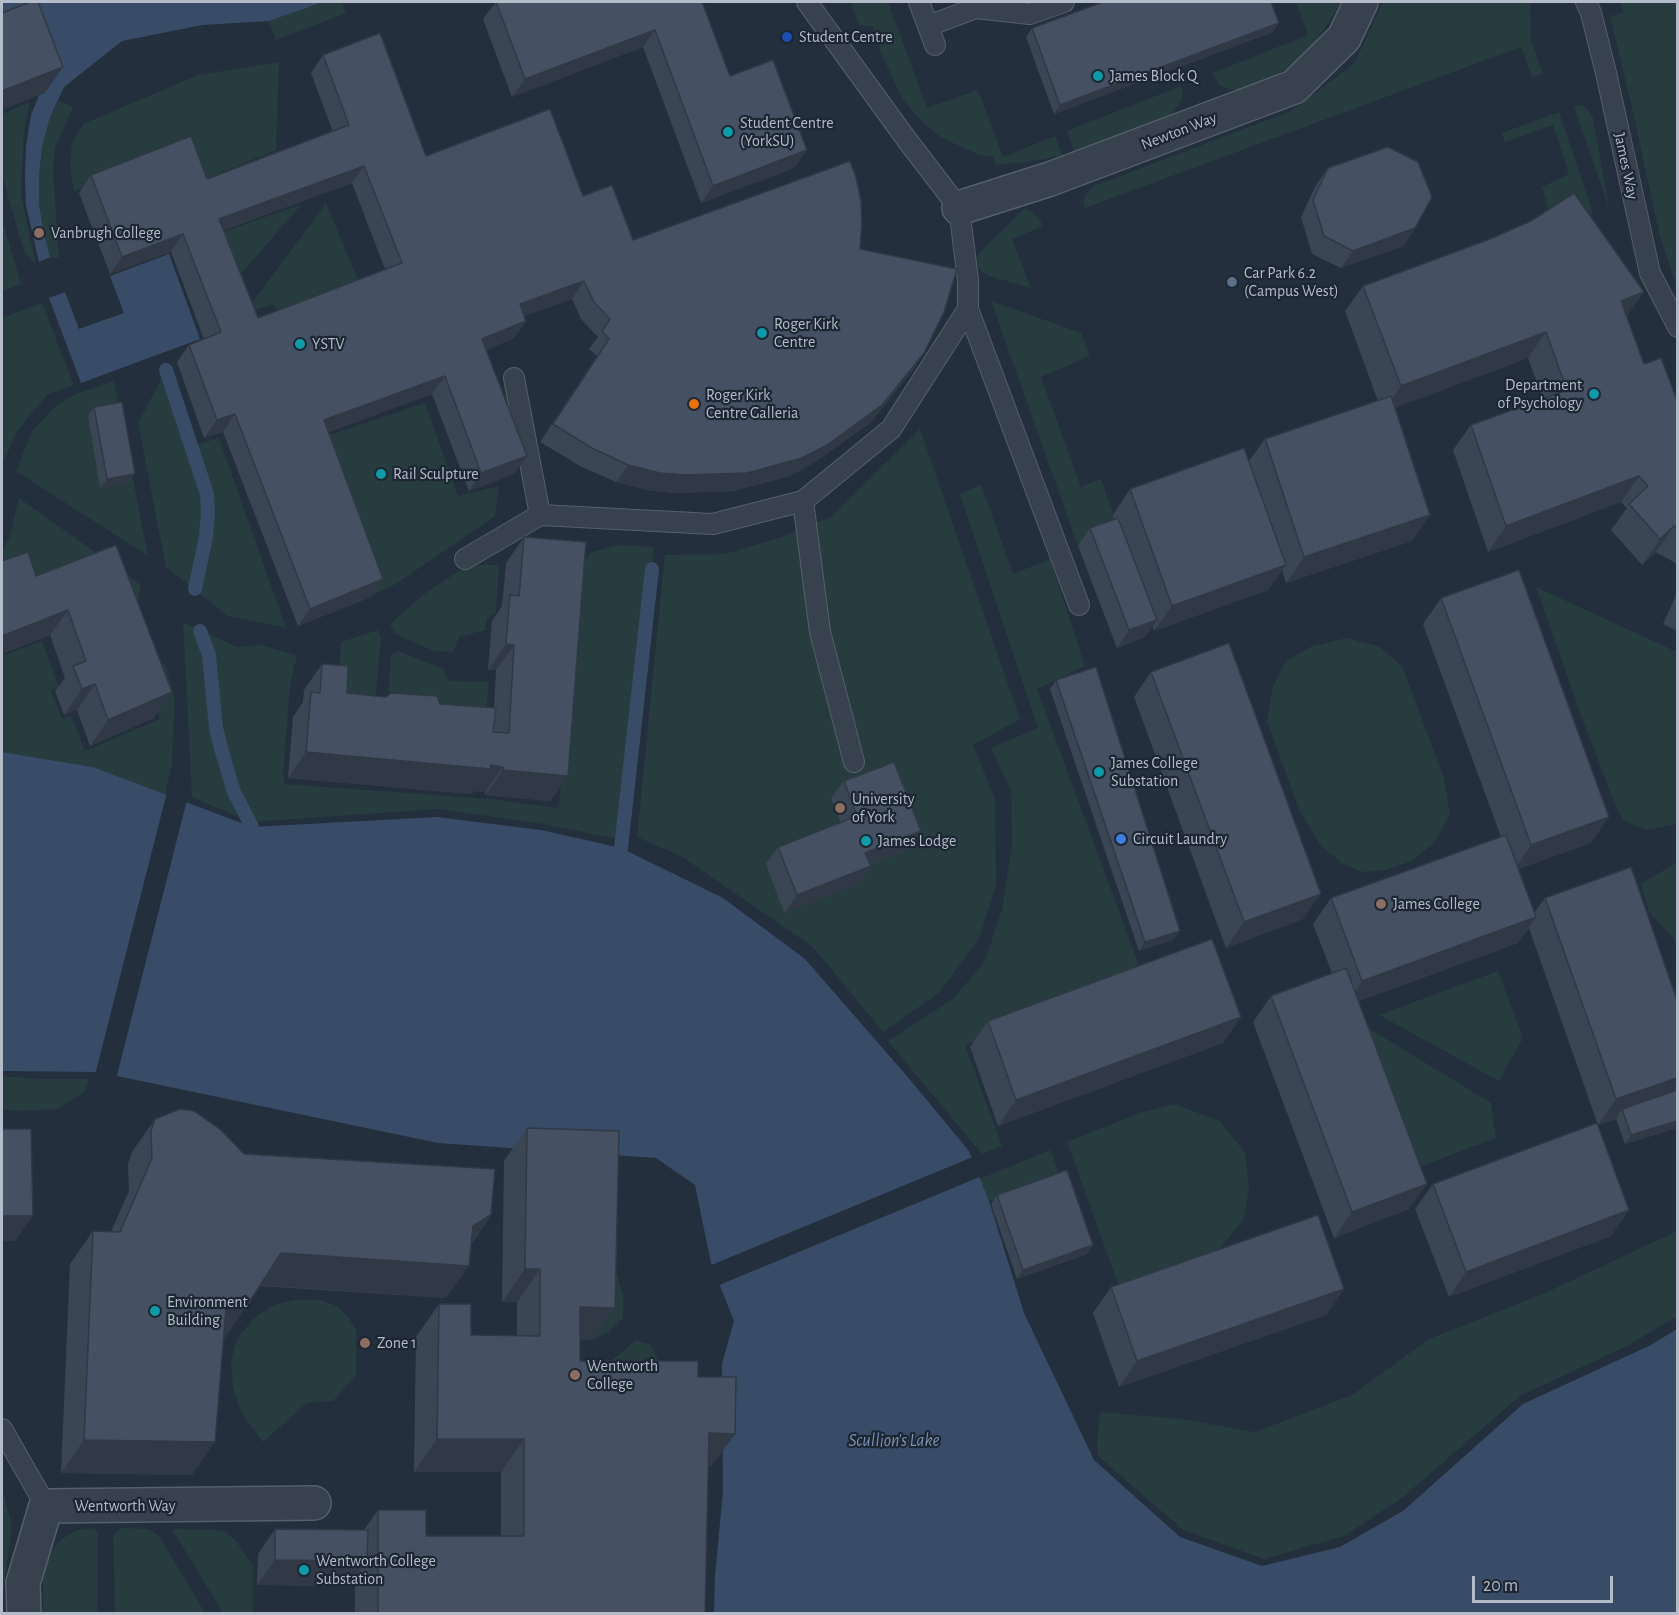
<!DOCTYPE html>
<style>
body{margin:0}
#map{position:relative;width:1679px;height:1615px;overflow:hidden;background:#242f3e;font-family:"Alegreya Sans",sans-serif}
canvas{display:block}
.frame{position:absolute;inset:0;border:3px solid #b4bcc9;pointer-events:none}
.scale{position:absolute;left:1472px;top:1576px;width:141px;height:27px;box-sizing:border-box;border:3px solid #b4bcc9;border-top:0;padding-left:8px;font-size:18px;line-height:21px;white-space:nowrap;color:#b4bcc9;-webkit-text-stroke:4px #1d2633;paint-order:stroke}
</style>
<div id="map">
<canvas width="1679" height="1615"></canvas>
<div class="frame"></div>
<div class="scale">20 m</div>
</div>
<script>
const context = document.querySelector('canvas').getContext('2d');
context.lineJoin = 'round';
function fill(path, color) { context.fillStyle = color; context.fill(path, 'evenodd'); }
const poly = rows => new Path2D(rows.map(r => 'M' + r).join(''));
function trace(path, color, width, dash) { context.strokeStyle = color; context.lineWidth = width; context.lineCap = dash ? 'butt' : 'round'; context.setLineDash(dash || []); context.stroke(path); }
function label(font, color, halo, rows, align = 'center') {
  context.font = font + ' "Alegreya Sans",sans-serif'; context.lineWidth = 4.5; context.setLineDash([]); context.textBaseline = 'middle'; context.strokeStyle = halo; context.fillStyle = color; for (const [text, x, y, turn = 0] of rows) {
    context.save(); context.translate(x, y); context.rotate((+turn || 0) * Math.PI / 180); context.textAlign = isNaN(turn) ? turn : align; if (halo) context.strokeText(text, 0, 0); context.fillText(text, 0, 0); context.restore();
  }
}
fill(poly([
 [322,2,342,2,346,13,276,40,269,21],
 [851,2,888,2,927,108,978,90,1003,157,1055,136,1062,155,1034,161,996,165,994,157,980,155,942,138,924,124,903,100,881,53,873,27,859,25],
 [1296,2,1341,2,1318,39,1301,59,1272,78,1238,90,1229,89,1219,85,1213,73,1308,35],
 [1383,2,1530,2,1531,40,1543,74,1532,77,1521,47,1085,208,1083,201,1087,193,1094,186,1291,111,1354,64],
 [1619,2,1677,2,1677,288,1659,233,1633,112,1610,16,1624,13],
 [279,62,276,150,193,184,180,150,74,191,70,167,72,142,83,124,198,75],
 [1181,86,1183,93,1180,103,1170,117,1074,152,1067,131],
 [58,101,73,107,55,148,53,170,59,258,54,258,50,257,43,229,39,203,39,176,42,147,50,117],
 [30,102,24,129,21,194,36,265,24,252,2,175,2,114],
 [1580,105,1586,107,1593,118,1609,208,1574,107],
 [1559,112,1593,213,1553,227,1542,187,1569,174,1553,125,1505,142,1502,133],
 [326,203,360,285,281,316,273,304,244,314],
 [302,204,230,286,209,237],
 [1024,209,1033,212,1039,218,1043,226,1012,239,1031,288,989,276,981,271,978,266,977,258,980,252],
 [2,219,21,284,2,291],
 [991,301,1081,333,1090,356,1041,377,1081,487,1101,479,1119,531,1078,546],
 [42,303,74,385,48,394,17,431,4,461,2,459,2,318],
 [166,370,195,445,219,438,286,628,228,616,166,567,138,423],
 [114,381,148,556,16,471,32,431,58,404,76,394],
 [425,403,458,496,499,486,495,516,396,584,372,595,315,440],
 [920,429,1020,719,973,745,995,799,996,885,979,939,940,992,883,1032,813,947,681,856,637,837,665,555,725,554,782,537,832,516],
 [981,484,1013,574,1050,559,1085,666,1037,689,1144,979,965,1045,1002,1146,982,1154,888,1041,953,999,985,961,1002,909,1012,845,1011,791,991,748,1038,728,960,494],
 [19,498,141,585,129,640,20,599,2,578,2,551,10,536],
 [617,545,654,547,618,839,543,824,438,809,250,822,192,797,183,622,237,647,260,645,297,655,290,686,283,775,285,784,490,799,559,808,580,568,590,553],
 [480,565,499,565,496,612,487,618,485,630,459,637,453,652,434,651,395,634,390,624,424,594,460,570],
 [1536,587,1677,652,1677,824,1647,830,1624,821,1616,807,1582,718],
 [378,630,381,639,374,712,336,710,341,642],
 [1346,638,1378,646,1402,666,1444,778,1450,814,1436,841,1412,861,1386,870,1362,872,1342,863,1321,846,1300,812,1267,721,1273,687,1285,662,1310,647],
 [42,641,59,687,51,690,62,719,71,715,85,751,160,719,141,673,165,664,175,700,172,764,165,794,93,767,2,752,2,656],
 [398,651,444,669,446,677,450,681,489,682,485,721,387,715,391,655],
 [1677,862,1677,942,1649,912,1641,884],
 [1498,971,1523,1038,1499,1081,1379,1015],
 [1362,1024,1491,1103,1496,1138,1416,1168],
 [2,1076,39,1079,89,1079,84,1092,57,1109,14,1111,2,1109],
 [1174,1104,1220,1121,1245,1153,1249,1187,1244,1219,1215,1254,1162,1269,1119,1286,1067,1142,1143,1112],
 [1051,1150,1060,1179,989,1201,980,1179],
 [1677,1231,1677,1316,1629,1345,1520,1396,1403,1497,1344,1536,1264,1559,1183,1530,1098,1456,1097,1440,1100,1412,1181,1419,1255,1432,1352,1395,1429,1339,1545,1293],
 [609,1246,623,1296,623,1318,609,1332,592,1340],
 [294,1300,320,1300,337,1306,348,1317,356,1330,356,1376,333,1401,307,1403,263,1442,241,1412,233,1388,231,1360,237,1339,253,1319,274,1305],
 [636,1340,651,1345,666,1377,610,1362],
 [2,1487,12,1527,2,1600],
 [95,1528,98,1534,97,1612,95,1614,43,1614,43,1579,46,1564,53,1550,62,1539,77,1530],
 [121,1528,149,1529,159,1536,205,1613,117,1613,115,1612,113,1535],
 [172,1529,216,1530,226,1532,236,1541,253,1566,253,1613,223,1613]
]), '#263c3f');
fill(poly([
 [2,2,323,2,269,21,202,25,122,41,64,87,50,117,42,147,39,176,39,203,43,229,50,257,39,262,26,205,25,178,26,147,31,115,41,90,2,30],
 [169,254,200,339,81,383,49,298,65,292,79,329,124,313,110,276],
 [2,752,93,767,252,827,437,817,541,830,621,848,723,898,805,959,906,1075,969,1151,989,1201,1024,1313,1094,1460,1180,1537,1262,1566,1340,1547,1403,1511,1523,1404,1651,1345,1677,1329,1677,1613,714,1613,715,1576,723,1491,722,1364,734,1321,711,1263,695,1185,656,1158,438,1143,98,1072,2,1071]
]), '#394c67');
fill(poly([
 [167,792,187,800,116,1079,95,1075],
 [975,1156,982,1176,717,1286,709,1266]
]), '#242f3e');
trace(poly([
 [166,370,207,494,208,513,206,537,195,589],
 [200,631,209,655,216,728,222,752,234,792,252,827],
 [621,848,652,569]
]), '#394c67', 14);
const service = poly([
 [919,2,935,45],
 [1586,2,1591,13,1606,73,1650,273,1678,327],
 [928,26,976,8,1030,14,1064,2],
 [968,309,1079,605],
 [514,378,540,515],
 [803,501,820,632,854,762],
 [465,559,540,515,713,524,803,501,891,429,968,309,968,280,959,208,907,140,807,2],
 [2,1429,46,1506]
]);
const minor = poly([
 [959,208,1050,179,1294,87,1344,38,1361,2],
 [24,1614,23,1583,46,1506,314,1503]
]);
trace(service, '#565f6c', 22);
trace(minor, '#565f6c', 36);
trace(service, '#38414e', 20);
trace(minor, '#38414e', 33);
fill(poly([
 [496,2,702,2,730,76,807,150,794,168,701,203,643,47,512,97,483,19],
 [1032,28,1273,32,1054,114,1026,37],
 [323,55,426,156,583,196,633,240,860,249,924,353,912,371,870,423,815,462,790,476,734,491,674,493,648,490,616,482,580,466,540,442,597,356,589,349,598,337,581,319,572,299,524,316,526,321,514,338,486,350,527,456,514,474,469,491,432,394,329,432,371,597,298,626,223,432,204,438,177,362,189,345,204,339,171,252,110,274,79,193,91,175,207,179,333,132,311,73],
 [352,183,385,269,258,318,224,230],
 [1328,168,1415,228,1403,246,1341,268,1312,254,1301,217,1316,185],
 [1363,286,1627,317,1644,364,1677,400,1677,564,1656,552,1642,565,1611,530,1627,508,1621,502,1488,552,1453,450,1471,425,1543,399,1528,358,1394,408,1412,541,1286,583,1282,570,1268,590,1154,631,1152,626,1145,637,1117,648,1078,546,1090,528,1114,519,1113,515,1130,489,1249,461,1265,439,1378,401,1345,311],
 [94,407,135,474,128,483,100,488,88,416],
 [524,537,568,776,550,801,485,795,485,792,474,791,472,794,288,778,293,717,303,702,304,690,322,664,347,693,386,697,440,704,494,708,496,670,488,670,492,621,502,606,506,563],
 [116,545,154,718,90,746,77,710,64,715,55,691,65,678,50,635,2,654,2,561,36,576],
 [1677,593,1677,631,1663,624],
 [1441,598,1591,843,1518,869,1534,913,1545,898,1677,1128,1625,1144,1616,1119,1598,1125,1529,928,1518,943,1359,1001,1409,1209,1334,1238,1253,1022,1271,996,1332,973,1313,924,1331,898,1501,837,1423,624],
 [1151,672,1303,919,1226,948,1134,697],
 [1056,680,1180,931,1173,940,1139,951,1050,689],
 [844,781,921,831,909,849,870,864,871,866,858,884,784,913,766,864,778,847,841,823,831,798],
 [1241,1017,1223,1043,998,1126,970,1047,988,1021],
 [155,1119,244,1154,491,1215,472,1243,446,1298,260,1286,223,1340,192,1475,61,1473,70,1264,93,1231,111,1232,129,1191,128,1164,132,1152],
 [527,1128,615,1308,592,1340,580,1340,580,1361,698,1377,712,1466,708,1466,705,1614,355,1614,355,1578,349,1586,257,1585,258,1554,275,1529,364,1530,378,1510,426,1536,501,1536,501,1472,414,1472,416,1337,439,1304,471,1335,517,1335,517,1302,502,1302,504,1161],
 [1433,1184,1629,1210,1611,1236,1449,1297,1415,1209],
 [997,1195,1087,1254,1017,1279,991,1204],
 [1111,1287,1344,1289,1326,1315,1119,1387,1093,1313]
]), '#3b4654');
fill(poly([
 [1279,23,1273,32,1054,114,1060,105],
 [655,30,643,47,512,97,525,79],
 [63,67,45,93,2,110,2,91],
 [807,150,794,168,701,203,713,186],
 [364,166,352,183,207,236,219,219],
 [1415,228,1403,246,1341,268,1353,251],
 [183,234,171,252,110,274,122,257],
 [584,281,572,299,507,322,520,304],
 [1644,292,1626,318,1621,301],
 [526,321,514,338,470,357,482,339],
 [1546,332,1528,358,1383,412,1401,386],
 [924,353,912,371,870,423,815,462,790,476,734,491,674,493,648,490,616,482,628,465],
 [445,376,432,394,312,438,324,420],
 [235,414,223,432,204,438,217,420],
 [527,456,514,474,469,491,481,473],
 [135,474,128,483,100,488,107,479],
 [1639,476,1621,502,1488,552,1506,526],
 [1430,515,1412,541,1286,583,1304,557],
 [1674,526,1656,552,1642,565,1660,539],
 [1286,565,1268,590,1154,631,1172,606],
 [383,579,371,597,298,626,310,609],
 [68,610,50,635,2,654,2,636],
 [1157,620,1145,637,1117,648,1129,630],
 [506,644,514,645,496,670,488,670],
 [95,684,77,710,64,715,82,689],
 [172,692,154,718,90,746,108,720],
 [306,752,491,765,503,767,485,792,474,791,472,794,288,778],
 [503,770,568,776,550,801,485,795],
 [1609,817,1591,843,1513,871,1531,845],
 [921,831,909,849,853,870,865,853],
 [871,866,858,884,784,913,797,895],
 [1321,894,1303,919,1226,948,1244,922],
 [1536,917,1518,943,1344,1006,1362,981],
 [1180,931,1173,940,1139,951,1145,942],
 [1241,1017,1223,1043,998,1126,1016,1100],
 [1677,1078,1677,1097,1622,1109,1616,1119,1598,1125,1616,1099],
 [1677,1121,1677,1128,1625,1144,1631,1135],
 [1427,1184,1409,1209,1334,1238,1352,1212],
 [1629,1210,1611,1236,1449,1297,1466,1272],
 [491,1215,468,1247,473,1226],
 [2,1216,33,1216,15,1241,2,1241],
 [1093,1245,1087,1254,1017,1279,1023,1270],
 [281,1253,469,1266,446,1298,258,1285],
 [525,1269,540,1269,517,1302,502,1302],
 [1344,1289,1326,1315,1119,1387,1137,1361],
 [246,1307,223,1340,226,1309],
 [580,1307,615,1308,592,1340,557,1340],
 [709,1433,735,1434,712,1466,686,1466],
 [437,1439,524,1439,501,1472,414,1472],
 [84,1440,215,1442,192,1475,61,1473],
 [275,1560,367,1561,349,1586,257,1585]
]), '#303945');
const building = poly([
 [30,2,38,2,63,67,2,91,2,13,30,2],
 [496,2,702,2,730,76,773,60,807,150,713,186,655,30,525,79,496,2],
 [1103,2,1271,2,1279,23,1060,105,1032,28,1103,2],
 [380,33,426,156,550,109,583,196,612,185,633,240,850,161,856,177,861,201,862,223,860,249,957,269,944,312,924,353,882,405,827,445,802,458,747,473,686,475,660,473,628,465,592,448,553,424,609,339,602,331,610,319,594,302,584,281,520,304,526,321,482,339,527,456,481,473,445,376,324,420,383,579,310,609,235,414,217,420,189,345,221,332,183,234,122,257,91,175,191,136,207,179,349,125,323,55,380,33],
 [364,166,402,263,258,318,219,219,364,166],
 [1388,147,1418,162,1432,197,1415,228,1353,251,1324,236,1313,200,1328,168,1388,147],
 [1574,193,1644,292,1621,301,1644,364,1661,358,1677,400,1677,528,1674,526,1660,539,1629,504,1648,486,1639,476,1506,526,1471,425,1567,390,1546,332,1401,386,1363,286,1490,239,1531,221,1574,193],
 [1391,396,1430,515,1304,557,1265,439,1391,396],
 [122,402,135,474,107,479,94,407,122,402],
 [1244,448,1286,565,1172,606,1130,489,1244,448],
 [1118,518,1157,620,1129,630,1090,528,1118,518],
 [524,537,586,542,568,776,503,770,503,767,491,765,490,769,306,752,311,692,320,693,322,664,348,666,347,693,386,697,391,693,437,696,440,704,496,708,493,732,509,733,514,645,506,644,510,595,519,596,524,537],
 [116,545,172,692,108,720,95,684,82,689,73,666,86,661,68,610,2,636,2,561,28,552,36,576,116,545],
 [1519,570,1609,817,1531,845,1441,598,1519,570],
 [1229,643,1321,894,1244,922,1151,672,1229,643],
 [1096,667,1180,931,1145,942,1056,680,1096,667],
 [894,762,921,831,865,853,871,866,797,895,778,847,857,816,844,781,894,762],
 [1506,835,1536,917,1362,981,1331,898,1506,835],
 [1631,867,1677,1000,1677,1078,1616,1099,1545,898,1631,867],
 [1212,939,1241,1017,1016,1100,988,1021,1212,939],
 [1346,968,1427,1184,1352,1212,1271,996,1346,968],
 [1677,1090,1677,1121,1631,1135,1622,1109,1677,1090],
 [180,1109,194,1111,221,1130,244,1154,495,1169,491,1215,473,1226,469,1266,281,1253,246,1307,226,1309,215,1442,84,1440,93,1231,120,1232,152,1158,151,1131,155,1119,180,1109],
 [1597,1123,1629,1210,1466,1272,1433,1184,1597,1123],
 [527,1128,619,1131,615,1308,580,1307,580,1361,698,1361,698,1377,736,1377,735,1434,709,1433,705,1613,378,1614,378,1510,426,1510,426,1536,524,1536,524,1439,437,1439,439,1304,471,1304,471,1335,540,1336,540,1269,525,1269,527,1128],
 [2,1129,31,1129,33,1216,2,1216,2,1129],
 [1067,1170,1093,1245,1023,1270,997,1195,1067,1170],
 [1318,1215,1344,1289,1137,1361,1111,1287,1318,1215],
 [275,1529,368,1530,367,1561,275,1560,275,1529]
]);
fill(building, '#455162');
trace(building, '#303945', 1.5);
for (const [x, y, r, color] of [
 [787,37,6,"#1a4fb4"],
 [1098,76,6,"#0f9aa8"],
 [728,132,6,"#0f9aa8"],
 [39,233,6,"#8d6e63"],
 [1232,282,6,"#5c6f8a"],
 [762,333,6,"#0f9aa8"],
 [300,344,6,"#0f9aa8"],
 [1594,394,6,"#0f9aa8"],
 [694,404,6,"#e8710a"],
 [381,474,6,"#0f9aa8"],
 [1099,772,6,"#0f9aa8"],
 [840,808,6,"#8d6e63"],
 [1121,839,6,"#3f7fe0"],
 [866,841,6,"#0f9aa8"],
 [1381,904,6,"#8d6e63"],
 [155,1311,6,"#0f9aa8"],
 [365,1343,6,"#8d6e63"],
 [575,1375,6,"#8d6e63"],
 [304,1570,6,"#0f9aa8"]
]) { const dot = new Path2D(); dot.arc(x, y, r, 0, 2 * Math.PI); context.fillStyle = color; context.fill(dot); trace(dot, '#1d2633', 2); }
label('16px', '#b4bcc9', '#1d2633', [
 ["Student Centre",799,37],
 ["James Block Q",1110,76],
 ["Student Centre",740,123],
 ["(YorkSU)",740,141],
 ["Vanbrugh College",51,233],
 ["Car Park 6.2",1244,273],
 ["(Campus West)",1244,291],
 ["Roger Kirk",774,324],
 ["Centre",774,342],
 ["YSTV",312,344],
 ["Department",1582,385,"right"],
 ["of Psychology",1582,403,"right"],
 ["Roger Kirk",706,395],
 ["Centre Galleria",706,413],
 ["Rail Sculpture",393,474],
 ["James College",1111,763],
 ["Substation",1111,781],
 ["University",852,799],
 ["of York",852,817],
 ["Circuit Laundry",1133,839],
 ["James Lodge",878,841],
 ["James College",1393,904],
 ["Environment",167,1302],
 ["Building",167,1320],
 ["Zone 1",377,1343],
 ["Wentworth",587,1366],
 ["College",587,1384],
 ["Wentworth College",316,1561],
 ["Substation",316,1579]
], 'left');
label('16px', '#b4bcc9', '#1d2633', [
 ["Newton Way",1179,131,-21],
 ["James Way",1626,166,78],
 ["Wentworth Way",125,1506]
]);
label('italic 18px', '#7c92b1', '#1d2633', [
 ["Scullion's Lake",894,1441]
]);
</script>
